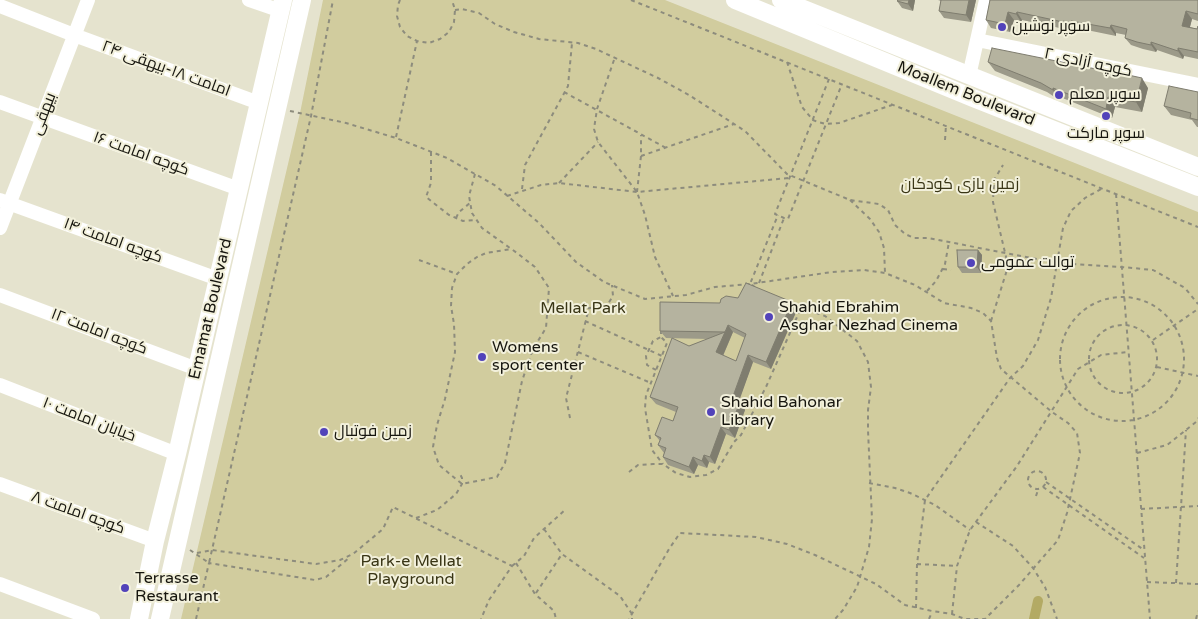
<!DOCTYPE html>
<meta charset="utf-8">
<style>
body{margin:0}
canvas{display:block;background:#e5e3ce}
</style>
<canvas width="1198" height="619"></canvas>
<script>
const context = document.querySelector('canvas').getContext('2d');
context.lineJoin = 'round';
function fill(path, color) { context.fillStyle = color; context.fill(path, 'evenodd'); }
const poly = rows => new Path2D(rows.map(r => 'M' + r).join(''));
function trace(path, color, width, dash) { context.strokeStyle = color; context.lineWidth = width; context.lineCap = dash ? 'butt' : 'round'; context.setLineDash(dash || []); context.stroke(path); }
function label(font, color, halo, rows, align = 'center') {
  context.font = font + ' "Varela Round",Cairo,sans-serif'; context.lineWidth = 4; context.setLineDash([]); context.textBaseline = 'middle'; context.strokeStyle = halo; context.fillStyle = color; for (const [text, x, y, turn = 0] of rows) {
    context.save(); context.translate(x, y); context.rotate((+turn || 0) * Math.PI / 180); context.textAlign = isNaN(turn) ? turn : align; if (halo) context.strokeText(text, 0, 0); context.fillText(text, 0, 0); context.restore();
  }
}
fill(poly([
 [323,0,665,0,1198,212,1198,619,181,619,300,113]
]), '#d1cc9e');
trace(poly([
 [1034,619,1038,601]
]), '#b3aa64', 10);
trace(poly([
 [400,0,398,5,397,16,400,27,407,36,417,41,429,43,440,39,449,32,454,22,455,10,452,0],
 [631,0,1198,227],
 [455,10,462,9,479,13,495,24,514,32,539,39,578,43,596,49,658,78,689,95,745,131,787,174,850,200,879,204,888,210,895,225,905,234,914,238,928,238,1057,263,1122,267,1153,270,1185,288,1198,304],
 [614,60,597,109,594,129,598,142,637,192,645,215,655,257,673,296],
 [787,62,802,107,813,120,818,122,826,124,839,123,892,105],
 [829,79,775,214,784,218,788,219,842,84],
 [564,92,666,148],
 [290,111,346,123,396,138,447,158,496,186,539,223,576,262,604,282,645,299,686,295,715,287,750,284,832,272,864,270,885,273,915,285,944,303,971,308,983,313,991,321,997,358,1001,369,1052,412,1068,423,1077,433,1080,453,1067,513,1058,540,1019,585,985,619,965,619,952,614,932,611,905,605,876,584,815,555,787,544,756,537,680,533,669,549,629,619],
 [396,137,417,41],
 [945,140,946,125],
 [431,152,431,183,426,197,449,215,463,221,476,220],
 [641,156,734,124],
 [475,174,469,196,472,213,482,228,517,253,535,267,549,288,546,328,533,349,522,381,505,463,497,477,462,484,439,465,433,447,437,425,445,399,455,352,454,324,451,306,452,288,457,274,467,264,477,257,486,253,511,249],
 [559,183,598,142],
 [522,189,525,165,568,86,572,43],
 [637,192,641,156,641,135],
 [1116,194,1150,619],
 [507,196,541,185,559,183,637,192,789,178],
 [850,200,870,219,879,232,884,248,885,273],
 [456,218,459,212,470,203],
 [419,260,457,274],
 [943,269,951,270],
 [759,283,784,218],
 [755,287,750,284,778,215],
 [927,291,936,281,945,264,949,242],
 '1060 359a62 62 0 1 1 124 0a62 62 0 1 1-124 0Z',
 [793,305,825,316,857,341,868,362,871,387,868,410,868,430,872,519,869,547,857,587,843,610,835,619],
 [585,321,662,356],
 [991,321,1006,273,1007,261,993,202,994,180,1003,165],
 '1089 359a34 34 0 1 1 68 0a34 34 0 1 1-68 0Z',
 [661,330,661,337,667,343,646,395,645,408,652,450,663,464],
 [1153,340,1198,309],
 [578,352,651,383],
 [1157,367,1198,376],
 [656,370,647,365,646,356,653,341,661,337],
 [570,418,566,398,589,308,606,307,613,296,612,285],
 [1137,453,1167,445,1196,422,1198,418],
 '1028 480a9 9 0 1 1 18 0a9 9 0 1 1-18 0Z',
 [629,472,638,465,653,464,663,464,676,473,690,477,706,475,718,469,734,442,741,435,766,387,801,308],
 [1046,482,1144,550],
 [869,483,895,488,910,493,935,505,970,530],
 [1043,487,1144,558],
 [1036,496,1038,490],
 [1141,509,1198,506],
 [416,518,437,510,456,494,462,484,462,478,459,472],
 [976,522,1013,546,1033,568,1045,587,1057,619],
 [544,529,562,554,620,596,632,614,632,619],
 [190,550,209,563,311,116,333,0],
 [197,553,212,550,316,564,340,560,353,554,383,529,393,507,512,566,489,600,481,619],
 [516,563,535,594,554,611,556,619],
 [917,564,957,566],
 [512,566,524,556,534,538,565,510],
 [1147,582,1198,584],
 [1176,583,1186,430],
 [536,593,562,554],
 [916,608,917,564,925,500,1010,378,1023,366,1038,340,1051,298,1063,228,1071,211,1085,198,1103,188],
 [952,614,957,566,970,530,1017,466,1078,369,1101,355,1128,352],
 [196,619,209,563,315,580,326,577,349,558],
 [929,619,932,612],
 [1196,619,1198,611]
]), '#8d8c7d', 2, [4, 4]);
trace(poly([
 [249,0,281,11],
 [0,6,74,35,259,103],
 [977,40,1198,85],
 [969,76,986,0],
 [0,102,239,189],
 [0,200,218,279],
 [0,228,88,0],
 [0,295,197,369],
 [0,385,177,454],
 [0,484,155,541],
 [0,584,93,619]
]), '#fff', 14);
trace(poly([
 [735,0,973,98,1198,187],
 [781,0,1198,167],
 [139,619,155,541,177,454,283,0],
 [160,619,302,0]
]), '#fff', 18);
fill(poly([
 [898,0,915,0,913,11,902,8,897,1],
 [938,0,976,0,971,22,944,18,939,11,941,1],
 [990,0,1198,0,1198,21,1192,19,1190,27,1197,29,1198,26,1198,59,1184,56,1183,59,1157,50,1156,52,1143,49,1131,45,1125,38,1126,35,1116,33,1116,36,1077,28,1076,31,1069,29,1069,30,1022,20,1021,22,1014,20,1010,32,991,28,986,20],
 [988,62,1148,88,1142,112,1115,107,1112,118,1060,97,1059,100,1047,92,995,71],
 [1198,92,1198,127,1197,127,1192,120,1171,115,1164,106],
 [978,250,982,255,981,273,962,273,958,267],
 [797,310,771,369,753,362,738,402,740,402,745,410,735,438,726,434,715,464,709,462,707,468,698,465,694,474,668,465,663,457,664,453,658,445,660,441,655,435,673,421,676,412,656,404,650,397,689,346,708,339,666,338,660,331],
 [733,332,745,338,736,361,723,356]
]), '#9c9a89');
fill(poly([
 [909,0,915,0,913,11,908,4],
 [969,0,976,0,971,22,966,15],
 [1186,11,1192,19,1188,34,1182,26],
 [1008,12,1014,20,1010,32,1005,24],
 [1017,12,1022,20,1021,22,1016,14],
 [1071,21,1077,28,1076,31,1071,23],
 [1111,25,1116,33,1116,36,1110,28],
 [1151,42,1157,50,1156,52,1151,45],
 [1178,48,1184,56,1183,59,1178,51],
 [1142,78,1148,88,1142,112,1136,102],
 [1053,88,1060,97,1059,100,1053,90],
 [1108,97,1115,107,1112,118,1106,109],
 [978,250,982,255,981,273,977,267],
 [792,302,797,310,771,369,766,362],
 [728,325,733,332,730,339,725,332],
 [725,332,730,339,721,360,716,352],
 [748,355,753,362,737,407,732,399],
 [740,402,745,410,735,438,729,430],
 [721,427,726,434,715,464,710,457],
 [704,455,709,462,707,468,702,461],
 [693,457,698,465,694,474,689,467]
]), '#7f7d6f');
const building = poly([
 [898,0,909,0,908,4,897,1,898,0],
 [941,0,969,0,966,15,939,11,941,0],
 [990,0,1198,0,1198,14,1186,11,1182,26,1197,29,1198,26,1198,52,1178,48,1178,51,1151,42,1151,45,1137,42,1125,38,1127,29,1111,25,1110,28,1071,21,1071,23,1063,21,1063,22,1017,12,1016,14,1008,12,1005,24,986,20,990,0],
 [992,48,1096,69,1096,68,1142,78,1136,102,1108,97,1106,109,1053,88,1053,90,1041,83,988,62,992,48],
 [1169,86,1198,92,1198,120,1190,118,1191,113,1164,106,1169,86],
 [957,250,978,250,977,267,958,267,957,250],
 [746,283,792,302,766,362,748,355,732,399,740,402,729,430,721,427,710,457,704,455,702,461,693,457,689,467,663,457,666,448,658,445,661,438,655,435,662,417,673,421,678,407,650,397,672,338,689,346,725,332,716,352,736,361,746,334,728,325,725,332,660,331,660,302,720,303,721,299,726,296,738,298,746,283]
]);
fill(building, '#b5b39f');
trace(building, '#7f7d6f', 1);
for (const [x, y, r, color] of [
 [1002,27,5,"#5243ba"],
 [1059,95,5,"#5243ba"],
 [1106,116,5,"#5243ba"],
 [971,263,5,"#5243ba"],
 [769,317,5,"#5243ba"],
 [482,357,5,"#5243ba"],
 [711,412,5,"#5243ba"],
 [324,432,5,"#5243ba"],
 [125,588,5,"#5243ba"]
]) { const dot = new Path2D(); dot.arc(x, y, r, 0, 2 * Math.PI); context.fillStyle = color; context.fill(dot); trace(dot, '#f2f0db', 2); }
label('16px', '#16150e', '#f2f0db', [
 ["سوپر نوشین",1012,27],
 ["سوپر معلم",1069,95],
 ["سوپر مارکت",1106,134,"center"],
 ["توالت عمومی",981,263],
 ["Shahid Ebrahim",779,308],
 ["Asghar Nezhad Cinema",779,326],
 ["Womens",492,348],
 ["sport center",492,366],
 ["Shahid Bahonar",721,403],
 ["Library",721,421],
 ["زمین فوتبال",334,432],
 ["Terrasse",135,579],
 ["Restaurant",135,597]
], 'left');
label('16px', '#16150e', '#f2f0db', [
 ["کوچه آزادی ۲",1088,63,12],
 ["امامت ۱۸-بیهقی ۲۴",166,69,20],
 ["Moallem Boulevard",966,94,22],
 ["بیهقی",44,114,-69],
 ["کوچه امامت ۱۶",141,154,20],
 ["کوچه امامت ۱۴",113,241,20],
 ["Emamat Boulevard",211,309,-77],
 ["کوچه امامت ۱۲",99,332,21],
 ["خیابان امامت ۱۰",89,420,21],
 ["کوچه امامت ۸",78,513,20]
]);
label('16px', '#393515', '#f2f0db', [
 ["زمین بازی کودکان",960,185],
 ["Mellat Park",583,309],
 ["Park-e Mellat",411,562],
 ["Playground",411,580]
]);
</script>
